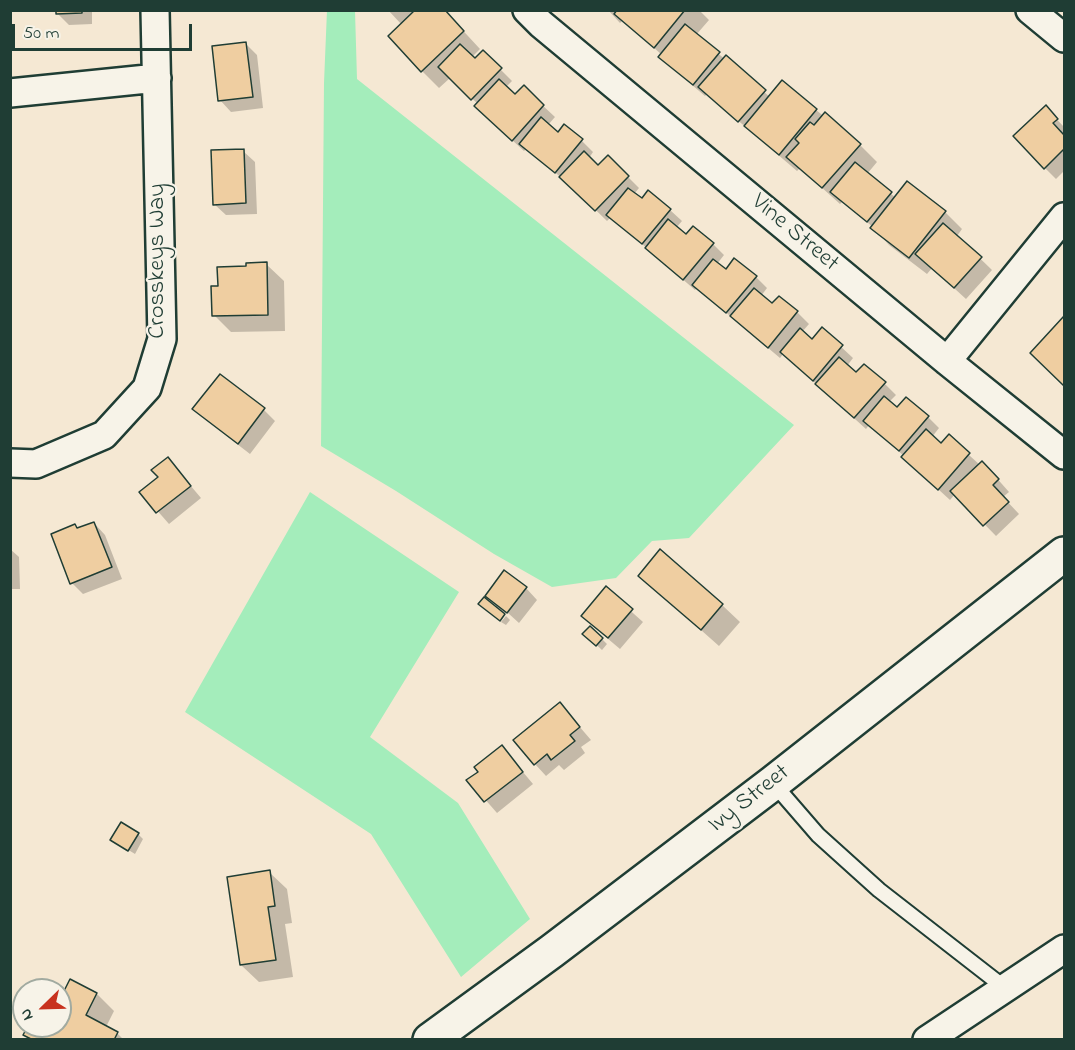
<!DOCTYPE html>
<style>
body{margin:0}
#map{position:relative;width:1075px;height:1050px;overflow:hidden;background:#f5e8d3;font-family:"Indie Flower",sans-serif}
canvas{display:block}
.frame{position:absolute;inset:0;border:12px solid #1f3d34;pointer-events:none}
.north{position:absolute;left:12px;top:978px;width:60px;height:60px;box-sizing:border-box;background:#f7f3e8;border:2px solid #a1aaa0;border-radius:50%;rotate:247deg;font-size:16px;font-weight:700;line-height:24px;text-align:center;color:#1f3d34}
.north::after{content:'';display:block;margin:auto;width:21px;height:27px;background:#c8321e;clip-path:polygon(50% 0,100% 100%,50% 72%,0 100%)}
.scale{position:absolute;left:12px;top:24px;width:180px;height:27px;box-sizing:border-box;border:3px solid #1f3d34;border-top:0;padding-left:8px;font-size:18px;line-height:21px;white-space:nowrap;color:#1f3d34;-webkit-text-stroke:4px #f7f3e8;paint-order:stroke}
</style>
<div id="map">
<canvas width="1075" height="1050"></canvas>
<div class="frame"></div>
<div class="north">N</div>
<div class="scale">50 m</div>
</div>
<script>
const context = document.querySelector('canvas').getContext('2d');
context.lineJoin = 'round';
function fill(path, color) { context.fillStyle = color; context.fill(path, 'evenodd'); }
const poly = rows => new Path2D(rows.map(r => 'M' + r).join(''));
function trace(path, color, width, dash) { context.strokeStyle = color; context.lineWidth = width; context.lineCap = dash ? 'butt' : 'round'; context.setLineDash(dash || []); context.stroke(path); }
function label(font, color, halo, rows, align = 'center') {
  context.font = font + ' "Indie Flower",sans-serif'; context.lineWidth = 4.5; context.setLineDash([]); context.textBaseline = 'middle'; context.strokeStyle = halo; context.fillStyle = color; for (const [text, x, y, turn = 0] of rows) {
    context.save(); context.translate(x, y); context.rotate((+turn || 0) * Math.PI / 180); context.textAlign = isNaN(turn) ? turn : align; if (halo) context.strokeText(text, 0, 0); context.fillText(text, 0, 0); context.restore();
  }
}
fill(poly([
 [327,10,355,11,357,79,794,425,689,538,652,541,616,578,552,587,494,554,396,491,321,446,324,83],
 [310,492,459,592,370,737,458,803,530,919,461,977,371,834,185,712]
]), '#a4edbb');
fill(poly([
 [57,10,92,10,92,24,69,25,57,13],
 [388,10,444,10,480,49,472,57,475,61,483,52,512,81,506,87,516,96,524,88,555,117,548,125,559,134,582,141,593,152,589,158,598,167,608,157,639,188,634,194,642,200,670,210,682,221,676,228,686,236,713,244,724,255,717,264,726,271,756,277,767,288,761,296,773,306,779,298,797,312,809,324,802,332,812,341,822,329,853,358,847,366,857,374,884,383,896,395,889,402,898,409,928,417,939,428,932,437,941,445,949,437,980,465,994,475,1009,492,1003,497,1019,514,996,536,955,494,950,500,915,468,904,456,869,425,866,429,783,354,780,358,697,288,695,290,611,217,607,221,568,183,526,149,524,151,487,117,478,104,450,78,439,88,422,71,402,25],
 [608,10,699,10,709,20,696,35,770,97,816,110,860,145,877,162,867,174,896,198,945,212,962,229,957,236,992,270,966,299,932,268,927,274,889,245,873,227,842,202,840,204,800,168,797,171,707,94,705,96,672,68,662,55,623,20,620,23],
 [246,44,257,55,263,108,231,112,220,100],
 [1046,108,1064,127,1064,171,1056,179,1045,168],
 [243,151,255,162,257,214,226,215,214,204],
 [266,264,284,281,285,331,231,332,214,315,219,288,248,267],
 [1064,319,1064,384,1032,353],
 [221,376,264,410,275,421,250,454,206,420,194,409],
 [168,459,201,498,169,524,141,492,160,478],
 [94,523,105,535,122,579,83,594,72,583,78,529],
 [10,549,19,557,20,589,10,589],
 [660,552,722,605,740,622,719,646,640,576],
 [526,588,537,600,519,623,508,613,504,613,499,620,495,607,496,606,486,596],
 [606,589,643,622,620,649,594,627],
 [506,616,510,620,506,625,501,622],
 [590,639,602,639,607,644,602,650],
 [560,704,591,740,581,747,585,753,564,770,559,765,546,776,535,764],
 [502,747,533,784,497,813,469,781,480,772],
 [138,834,143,839,135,854,112,840],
 [269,872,287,889,292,923,285,924,293,977,259,982,241,965],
 [71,981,97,994,114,1011,106,1027,117,1033,124,1040,30,1040,25,1034,29,1026,60,1026,60,1002]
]), '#0003');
const building = poly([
 [56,10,82,10,82,13,56,14,56,10],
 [415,10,445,10,464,31,421,72,388,36,415,10],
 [617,10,685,10,654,48,614,14,617,10],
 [685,24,720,52,693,85,658,57,685,24],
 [246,42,253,97,218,101,212,46,246,42],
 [460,44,475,58,483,50,502,68,471,100,438,67,460,44],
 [726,55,766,90,738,122,698,87,726,55],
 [499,79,515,94,524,85,544,105,512,141,474,106,499,79],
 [782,80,817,109,779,155,744,126,782,80],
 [1046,105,1058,119,1053,123,1064,135,1064,149,1044,169,1013,136,1046,105],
 [825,112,861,144,822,188,786,157,799,143,795,139,810,122,814,125,825,112],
 [541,117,558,132,564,124,583,139,555,173,519,144,541,117],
 [244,149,246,203,213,205,211,150,244,149],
 [584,151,598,165,608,155,629,176,595,211,559,177,584,151],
 [855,162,892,192,867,222,830,192,855,162],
 [907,181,946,211,909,258,870,228,907,181],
 [628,188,642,198,648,190,671,209,642,244,606,215,628,188],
 [668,219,686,234,693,226,714,243,683,280,645,248,668,219],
 [943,223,982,257,954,288,915,254,943,223],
 [734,258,757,276,726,313,692,285,713,259,726,269,734,258],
 [267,262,268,315,212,316,211,286,218,286,217,267,246,266,246,263,267,262],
 [754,288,772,303,779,296,798,311,768,348,730,316,754,288],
 [1064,316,1064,386,1030,353,1064,316],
 [822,327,843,345,813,381,780,352,800,328,812,339,822,327],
 [839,357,856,372,864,364,886,382,854,418,815,384,839,357],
 [220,374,265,408,238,444,192,409,220,374],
 [884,396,897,407,906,397,929,416,899,451,863,421,884,396],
 [926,429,941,443,949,434,970,453,938,490,901,457,926,429],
 [168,457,191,486,156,513,139,492,158,477,151,470,168,457],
 [982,461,999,479,993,485,1009,502,983,526,950,491,982,461],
 [94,522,112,567,70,584,51,534,75,524,77,528,94,522],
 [660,549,723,604,701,630,638,576,660,549],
 [504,570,527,587,507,613,485,596,504,570],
 [606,586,633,609,608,638,581,616,606,586],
 [484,597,505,614,500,621,478,604,484,597],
 [590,626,603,638,596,646,582,634,590,626],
 [560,702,580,727,570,735,575,741,551,760,547,754,534,765,513,740,560,702],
 [502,745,523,772,484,802,466,780,478,772,474,767,502,745],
 [121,822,139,833,128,851,110,840,121,822],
 [270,870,275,906,268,907,276,960,240,965,227,877,270,870],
 [70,979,97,993,86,1015,118,1032,114,1040,33,1040,23,1035,28,1026,60,1026,60,999,70,979]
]);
fill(building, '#efcea1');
trace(building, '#1f3d34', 1.5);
const lane = poly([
 [773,783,818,835,879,890,1005,988]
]);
const street = poly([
 [527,10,541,24,947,361,1064,455],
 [1030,10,1064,38],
 [10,93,157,78],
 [947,361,1064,217],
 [10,463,36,464,104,435,147,388,162,339,155,10],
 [927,1040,1064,949]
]);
const secondary = poly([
 [430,1040,552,951,773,783,1064,554]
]);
trace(lane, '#1f3d34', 18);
trace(street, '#1f3d34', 32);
trace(secondary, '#1f3d34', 38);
trace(lane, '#f7f3e8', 14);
trace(street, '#f7f3e8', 27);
trace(secondary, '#f7f3e8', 33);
label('24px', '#1f3d34', '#f7f3e8', [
 ["Vine Street",794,234,40],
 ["Crosskeys Way",159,261,-90],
 ["Ivy Street",750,800,-38]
]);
</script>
